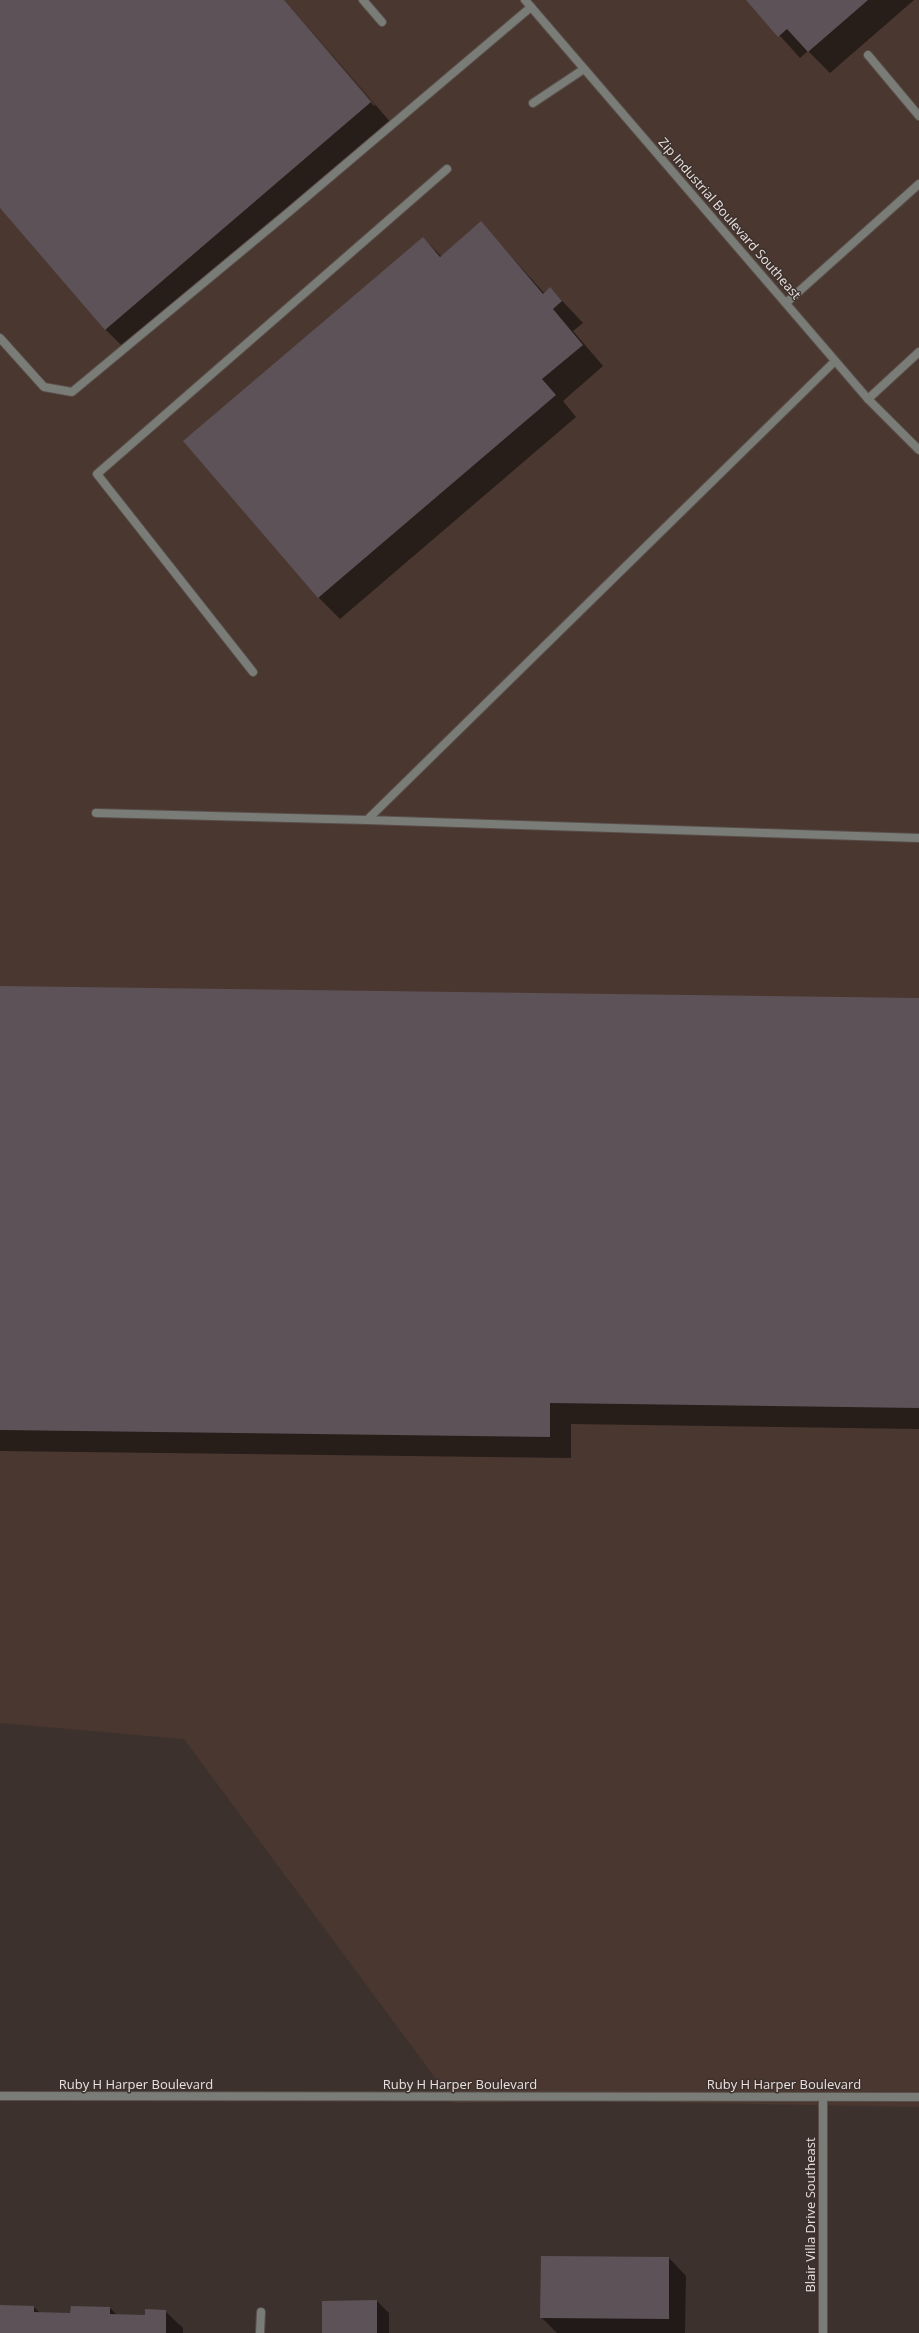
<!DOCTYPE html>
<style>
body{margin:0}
canvas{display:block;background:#3d312d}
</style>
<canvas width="919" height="2333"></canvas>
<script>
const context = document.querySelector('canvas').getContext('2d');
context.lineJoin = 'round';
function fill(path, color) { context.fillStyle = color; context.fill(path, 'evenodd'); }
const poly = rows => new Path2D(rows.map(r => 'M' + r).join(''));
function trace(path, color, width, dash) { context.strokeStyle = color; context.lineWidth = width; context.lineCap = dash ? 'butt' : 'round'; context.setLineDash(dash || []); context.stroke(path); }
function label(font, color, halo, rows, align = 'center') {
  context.font = font + ' "Open Sans",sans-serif'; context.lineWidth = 3; context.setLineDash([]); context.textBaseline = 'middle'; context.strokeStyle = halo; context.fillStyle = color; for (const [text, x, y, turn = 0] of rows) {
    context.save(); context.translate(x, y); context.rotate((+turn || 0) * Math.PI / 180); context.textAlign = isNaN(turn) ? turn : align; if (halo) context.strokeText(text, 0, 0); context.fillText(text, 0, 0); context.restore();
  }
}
fill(poly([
 [0,0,919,0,919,2107,587,2101,454,2103,184,1739,0,1723]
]), '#4a3730');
fill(poly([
 [0,0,282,0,374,106,375,105,285,0,392,124,127,351,106,330,0,207],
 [748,0,914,0,830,73,808,51,800,58],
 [481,223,544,293,550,288,583,323,573,331,603,366,563,401,576,417,340,619,319,598,185,442,423,238,442,257],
 [0,987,919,999,919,1429,571,1424,571,1458,0,1451],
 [669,2258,686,2276,685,2333,557,2333,541,2317],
 [377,2301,389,2313,389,2333,323,2333],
 [0,2306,34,2307,40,2313,71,2314,110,2308,117,2315,146,2316,165,2311,183,2328,183,2333,0,2333]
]), '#0007');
fill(poly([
 [0,0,284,0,371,102,105,330,0,208],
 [746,0,868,0,808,52,787,29,778,37],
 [481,221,543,294,550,287,562,301,553,309,583,345,542,379,556,395,318,598,183,441,423,237,440,257],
 [0,986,919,998,919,1408,550,1403,550,1437,0,1430],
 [541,2256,669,2257,669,2319,540,2318],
 [377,2300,377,2333,322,2333,322,2301],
 [0,2305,34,2306,34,2312,70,2313,71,2306,110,2307,110,2314,145,2315,145,2309,166,2310,166,2333,0,2333]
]), '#5d5258');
const service = poly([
 [363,0,382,22],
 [868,55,919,116],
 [533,103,584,69],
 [786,303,919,184],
 [0,338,44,387,72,392,289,212,531,7],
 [835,361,367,820,919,838],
 [868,399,919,352],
 [253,672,97,474,447,169],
 [96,813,367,820],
 [260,2333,261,2312]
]);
const minor = poly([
 [525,0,868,399,919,450],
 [823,2097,823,2333]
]);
const tertiary = poly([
 [0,2096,919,2097]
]);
trace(service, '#594d49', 10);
trace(minor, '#594d49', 10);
trace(tertiary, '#594d49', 10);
trace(service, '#797c77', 8);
trace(minor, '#797c77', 8);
trace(tertiary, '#797c77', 8);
label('13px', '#e9e1df', '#3d312d', [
 ["Zip Industrial Boulevard Southeast",729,219,49],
 ["Ruby H Harper Boulevard",136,2085],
 ["Ruby H Harper Boulevard",460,2085],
 ["Ruby H Harper Boulevard",784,2085],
 ["Blair Villa Drive Southeast",811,2215,-90]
]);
</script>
